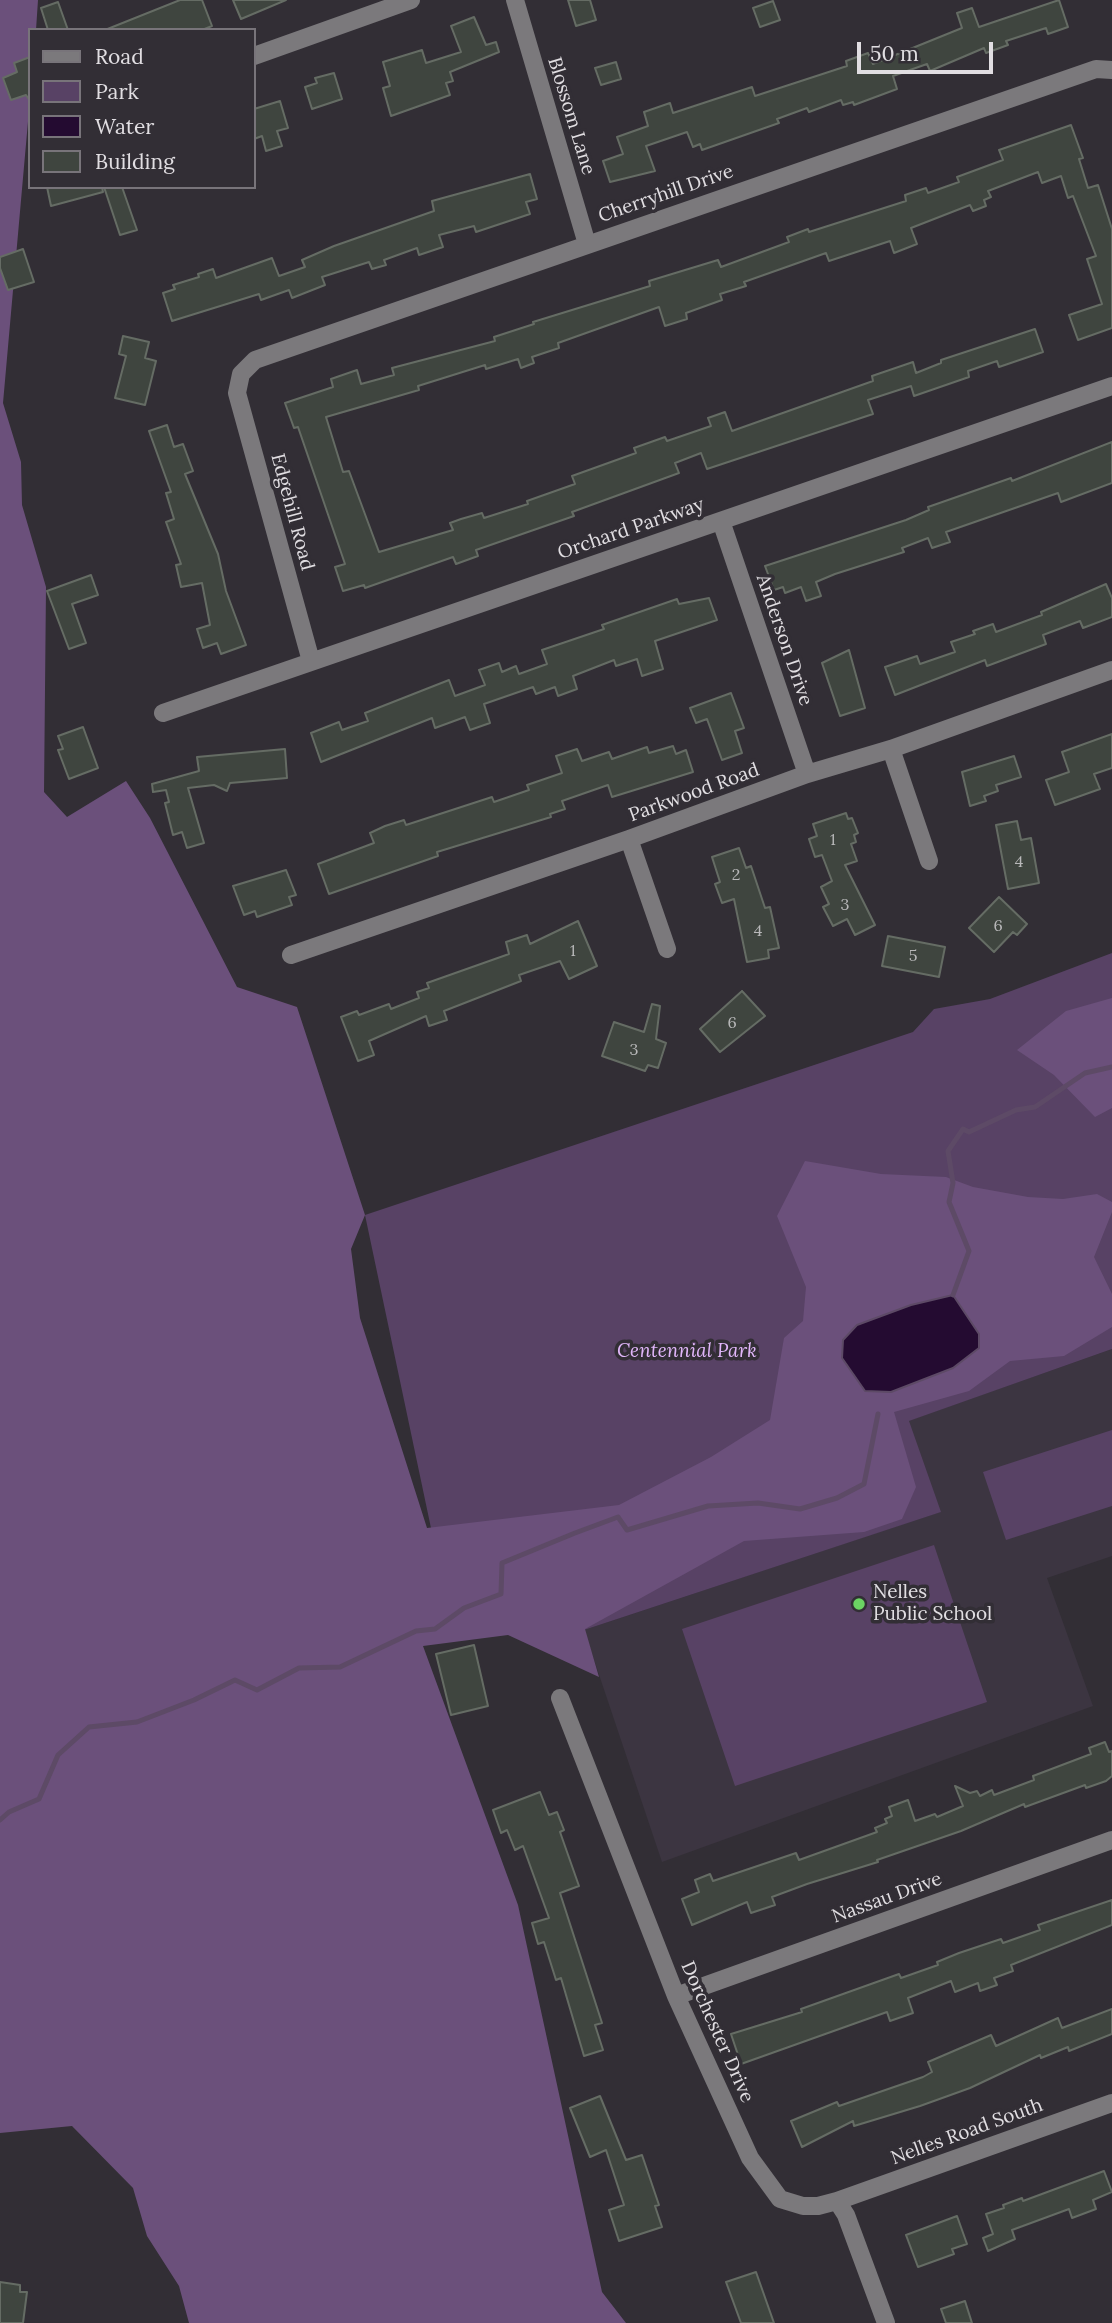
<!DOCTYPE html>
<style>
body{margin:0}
#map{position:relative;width:1112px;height:2323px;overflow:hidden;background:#322e35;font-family:Lora,serif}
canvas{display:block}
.legend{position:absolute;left:28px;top:28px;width:228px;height:161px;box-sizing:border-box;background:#322e35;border:2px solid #78747a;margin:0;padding:9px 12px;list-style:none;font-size:21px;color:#e1dee2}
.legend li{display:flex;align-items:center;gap:14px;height:35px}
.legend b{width:35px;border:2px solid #78747a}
.scale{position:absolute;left:857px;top:42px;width:136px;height:32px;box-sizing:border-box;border:4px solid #e1dee2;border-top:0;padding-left:9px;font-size:21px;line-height:24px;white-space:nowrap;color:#e1dee2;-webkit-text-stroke:5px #322e35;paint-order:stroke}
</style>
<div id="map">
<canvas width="1112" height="2323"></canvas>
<ul class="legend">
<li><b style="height:9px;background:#7b797c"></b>Road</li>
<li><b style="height:19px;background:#584265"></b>Park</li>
<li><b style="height:19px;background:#240b31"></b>Water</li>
<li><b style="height:19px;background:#3f453f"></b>Building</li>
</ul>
<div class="scale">50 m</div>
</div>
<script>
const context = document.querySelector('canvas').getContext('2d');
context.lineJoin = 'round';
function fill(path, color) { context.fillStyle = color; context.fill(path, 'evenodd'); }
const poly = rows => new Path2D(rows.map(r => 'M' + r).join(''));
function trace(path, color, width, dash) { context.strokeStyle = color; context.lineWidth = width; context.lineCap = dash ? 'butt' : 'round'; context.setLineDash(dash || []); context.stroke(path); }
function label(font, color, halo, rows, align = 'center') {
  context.font = font + ' Lora,serif'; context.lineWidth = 7; context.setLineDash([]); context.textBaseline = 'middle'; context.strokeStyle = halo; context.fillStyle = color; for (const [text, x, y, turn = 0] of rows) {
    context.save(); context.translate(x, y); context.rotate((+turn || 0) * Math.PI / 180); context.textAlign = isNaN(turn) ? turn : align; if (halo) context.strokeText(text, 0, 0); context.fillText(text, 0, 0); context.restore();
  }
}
fill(poly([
 [1112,1349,1112,1556,1047,1578,1093,1706,662,1862,584,1630,940,1512,908,1421]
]), '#3c3541');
fill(poly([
 [1112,953,1112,1349,909,1421,941,1512,584,1630,443,1585,365,1215,913,1032,934,1009,990,999],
 [1112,1430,1112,1506,1006,1540,983,1472],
 [934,1545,987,1702,735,1786,682,1629]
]), '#584265');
fill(poly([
 [0,0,38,0,36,30,30,30,30,99,3,403,21,462,22,505,46,587,44,792,67,817,126,781,150,818,237,987,297,1007,365,1215,351,1249,360,1318,427,1528,619,1505,711,1457,770,1420,784,1338,803,1321,806,1287,777,1216,805,1161,881,1174,946,1177,973,1187,1028,1197,1063,1199,1097,1194,1112,1202,1112,1212,1094,1257,1112,1294,1112,1327,1064,1356,1010,1361,969,1391,894,1412,916,1487,902,1519,864,1532,744,1541,585,1629,599,1677,508,1635,423,1646,518,1905,602,2292,626,2323,189,2323,179,2286,147,2236,133,2188,72,2126,0,2133],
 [953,1296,953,1368,891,1392,879,1391,857,1325,911,1305],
 [1112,998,1112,1108,1095,1117,1054,1075,1017,1050,1066,1011]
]), '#6b507b');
const water = poly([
 [953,1295,979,1334,979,1348,953,1368,891,1392,865,1391,842,1358,843,1340,857,1325,911,1305,953,1295]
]);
fill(water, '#240b31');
trace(water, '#5d4a66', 2);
trace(poly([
 [953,1295,969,1251,949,1202,953,1183,948,1151,963,1129,969,1132,1016,1110,1035,1107,1085,1073,1112,1067],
 [0,1820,9,1812,39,1799,58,1755,89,1727,137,1722,194,1700,235,1680,257,1690,299,1668,340,1667,416,1631,435,1629,464,1608,501,1594,502,1563,575,1533,618,1517,627,1530,708,1506,758,1503,800,1509,837,1498,864,1484,878,1414]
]), '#5d4a66', 5);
const building = poly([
 [180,0,202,0,212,26,202,30,105,30,180,0],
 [233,0,286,0,241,19,233,0],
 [568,0,590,0,596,20,576,26,568,0],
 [1059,0,1068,27,1048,34,1046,28,1006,41,1008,45,986,53,984,48,930,71,927,64,893,76,897,89,854,105,853,102,843,105,841,100,809,112,807,108,777,119,779,123,702,150,700,144,693,147,687,132,646,146,655,171,610,182,603,161,623,154,617,137,648,126,644,112,670,103,673,113,752,87,755,96,847,66,846,61,868,53,873,64,962,28,957,13,972,8,979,27,1059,0],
 [773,1,780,20,760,27,753,8,773,1],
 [58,2,68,30,48,30,41,8,58,2],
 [474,17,486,45,496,42,499,52,450,72,453,81,446,83,450,95,391,116,383,88,390,86,383,62,422,50,426,63,461,52,451,26,474,17],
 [30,57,30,101,26,95,11,100,3,78,17,72,14,63,30,57],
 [616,62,621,79,601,85,595,68,616,62],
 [334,73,342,99,312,109,305,87,317,83,315,78,334,73],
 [280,101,288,128,277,131,282,146,266,151,262,136,254,139,254,109,280,101],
 [1071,125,1083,158,1079,159,1088,188,1098,185,1112,229,1112,328,1078,340,1069,315,1102,304,1087,259,1096,256,1073,196,1068,198,1061,176,1042,183,1038,172,988,191,991,197,984,200,986,206,973,211,970,205,911,228,917,244,894,253,890,241,829,261,826,253,744,282,746,286,720,294,722,300,686,313,687,319,665,326,659,307,558,343,559,348,532,357,534,363,521,368,518,359,486,369,485,365,418,386,419,390,326,417,343,472,349,471,379,552,453,530,450,523,461,519,482,513,484,518,528,504,527,501,575,484,572,476,636,453,634,448,665,437,667,441,711,426,708,418,725,412,732,431,873,381,872,376,913,362,916,373,941,363,941,360,1035,329,1043,352,999,367,997,361,968,371,969,377,914,396,911,386,868,400,873,414,707,469,701,453,675,463,679,473,572,512,574,516,476,550,478,556,456,564,453,557,365,588,364,585,343,591,335,567,345,564,298,427,294,428,285,403,333,387,331,379,357,370,361,384,394,375,392,368,495,341,494,337,534,324,533,322,650,286,649,281,718,260,721,267,789,242,787,237,808,229,809,232,906,201,905,195,926,188,928,193,959,182,957,177,1003,160,999,150,1071,125],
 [530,174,537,199,526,202,530,214,476,232,474,226,439,235,443,247,419,255,417,248,384,260,386,265,372,269,369,262,322,277,325,285,292,298,289,290,261,300,259,294,172,321,163,293,175,289,173,285,199,277,198,274,213,269,216,278,272,258,279,276,305,267,302,260,334,246,434,211,432,201,530,174],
 [47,187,102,187,103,192,51,206,47,187],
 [104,187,122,187,137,230,120,235,104,187],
 [23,249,34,282,8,290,0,268,0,257,23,249],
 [123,336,149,342,145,358,156,361,145,405,115,398,126,356,119,354,123,336],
 [167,425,174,447,183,444,193,471,185,474,218,554,226,591,246,645,221,654,217,643,203,648,197,629,210,625,202,583,181,587,176,565,181,564,166,522,174,519,166,493,171,492,149,431,167,425],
 [1112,442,1112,483,1061,502,1058,493,946,532,950,542,932,548,928,538,902,548,904,552,835,574,816,582,821,596,806,601,801,587,785,593,783,587,774,590,765,566,906,520,929,510,928,507,1011,478,1012,481,1112,442],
 [91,575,98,595,72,604,86,643,69,649,47,591,91,575],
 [1106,584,1112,598,1112,617,1083,628,1080,621,1043,635,1046,644,987,666,985,660,895,695,885,667,917,656,920,664,955,652,951,642,975,634,973,631,993,624,996,632,1042,615,1041,612,1106,584],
 [709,598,717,620,655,641,663,669,642,676,637,659,616,666,614,660,573,676,577,689,558,696,555,687,536,694,533,687,484,704,490,723,470,730,465,717,435,728,432,718,321,762,311,733,339,722,342,730,368,721,365,713,449,680,455,696,485,685,479,670,499,663,502,672,516,666,519,674,547,664,542,650,604,629,602,625,677,599,679,604,709,598],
 [849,650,865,708,840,716,822,663,849,650],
 [731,693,744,728,735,731,742,753,722,760,707,719,696,723,690,708,731,693],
 [83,727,98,768,69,779,58,750,63,749,58,736,83,727],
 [1112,734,1112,768,1094,774,1100,789,1055,805,1046,780,1069,772,1062,752,1112,734],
 [673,746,676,754,686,750,693,772,612,797,608,785,562,801,565,809,550,814,551,817,437,852,438,856,329,894,318,864,374,843,370,833,385,826,404,820,406,825,492,797,494,802,529,790,527,785,562,773,556,756,577,749,582,761,609,752,612,759,647,747,649,753,673,746],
 [285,749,287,778,230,783,227,791,214,785,188,788,204,843,187,848,182,832,173,835,165,803,169,802,166,790,153,792,152,784,199,771,197,757,285,749],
 [1014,756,1021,777,996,785,998,791,984,796,986,801,970,806,962,772,1014,756],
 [846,813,848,819,852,818,858,833,854,835,856,842,851,844,857,861,845,865,875,925,855,935,847,919,833,926,823,907,829,904,821,887,832,881,822,855,815,857,809,839,817,836,813,824,846,813],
 [1017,821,1021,840,1031,838,1039,883,1008,889,996,825,1017,821],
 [739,848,746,868,751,866,765,908,770,907,779,948,768,950,769,958,747,962,734,899,722,903,715,884,720,882,712,857,739,848],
 [286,870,296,895,289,897,292,905,257,917,255,911,244,915,233,886,286,870],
 [999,897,1027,924,1017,935,1013,932,994,952,969,928,999,897],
 [578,921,597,966,569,979,560,961,519,975,521,981,444,1011,447,1020,429,1026,426,1016,369,1041,374,1055,358,1061,341,1017,357,1011,359,1015,389,1004,391,1009,419,998,417,992,429,988,427,983,509,954,506,942,527,935,530,944,578,921],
 [888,936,945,947,939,977,882,966,888,936],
 [742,991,765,1016,720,1052,700,1029,742,991],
 [652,1004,660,1006,656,1039,666,1043,658,1068,648,1065,645,1071,602,1056,614,1022,644,1032,652,1004],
 [474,1645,488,1706,451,1715,436,1654,474,1645],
 [1105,1742,1109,1752,1112,1751,1112,1776,1106,1781,1086,1788,1085,1785,1025,1807,1024,1804,961,1831,877,1860,878,1862,807,1884,772,1897,775,1905,751,1913,747,1902,692,1925,682,1899,699,1892,695,1880,710,1874,713,1881,796,1853,799,1860,877,1832,875,1828,887,1823,885,1819,892,1816,889,1807,908,1800,915,1821,935,1814,937,1817,963,1806,955,1786,970,1793,977,1791,980,1796,992,1790,994,1795,1034,1780,1033,1776,1091,1754,1089,1748,1105,1742],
 [540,1792,549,1815,557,1812,564,1830,560,1832,579,1886,560,1893,602,2023,595,2025,603,2050,584,2056,561,1978,556,1980,544,1942,538,1944,532,1923,549,1918,523,1846,515,1850,507,1830,501,1833,493,1810,540,1792],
 [1112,1900,1112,1925,1011,1965,1013,1971,994,1978,997,1985,980,1991,978,1983,955,1992,951,1981,908,1998,913,2013,890,2021,887,2012,741,2064,731,2034,802,2012,801,2009,899,1974,901,1978,938,1965,937,1962,959,1953,1001,1939,1003,1943,1040,1930,1038,1925,1112,1900],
 [1112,2009,1112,2034,1069,2051,1068,2047,1041,2058,1040,2055,970,2088,920,2106,854,2126,853,2121,802,2147,791,2121,837,2102,839,2106,923,2077,932,2072,928,2062,991,2035,996,2046,1058,2018,1062,2028,1112,2009],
 [600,2096,626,2160,642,2155,659,2205,655,2206,662,2227,619,2241,609,2210,624,2205,606,2150,590,2157,570,2108,600,2096],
 [1104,2171,1112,2192,1093,2200,1096,2209,1072,2218,1069,2209,1012,2230,1015,2239,988,2251,983,2238,993,2234,986,2214,1004,2208,1003,2205,1022,2198,1023,2201,1104,2171],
 [957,2216,967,2244,952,2249,954,2254,918,2267,906,2235,957,2216],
 [756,2272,774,2323,741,2323,726,2282,756,2272],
 [0,2282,20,2285,20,2292,27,2292,23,2323,0,2323,0,2282],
 [965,2301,972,2323,946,2323,941,2309,965,2301]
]);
fill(building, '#3f453f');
trace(building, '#656c64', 2);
trace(poly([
 [515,0,587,244],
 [254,56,411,0],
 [721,521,807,774],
 [311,661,237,393,241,374,255,360,1096,69,1112,70],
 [163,713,1112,386],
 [891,749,929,861],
 [629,839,667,949],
 [291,955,629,839,807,774,891,749,1112,670],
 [560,1698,676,1996,750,2158,780,2199,803,2206,818,2206,837,2201,1112,2103],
 [676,1996,1112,1840],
 [837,2201,846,2215,886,2323]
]), '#7b797c', 18);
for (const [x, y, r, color] of [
 [859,1604,7,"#6bd363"]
]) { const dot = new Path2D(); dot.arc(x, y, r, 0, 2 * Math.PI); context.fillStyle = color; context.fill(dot); trace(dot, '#322e35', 2.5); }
label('16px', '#b8b8b9', null, [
 ["1",833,840],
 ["4",1019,862],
 ["2",736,875],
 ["3",845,905],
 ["6",998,926],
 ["4",758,931],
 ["1",573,951],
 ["5",913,956],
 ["6",732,1023],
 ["3",634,1050]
]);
label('19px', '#e1dee2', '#322e35', [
 ["Blossom Lane",571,116,73],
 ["Cherryhill Drive",666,194,-19],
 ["Edgehill Road",292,512,75],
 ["Orchard Parkway",631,529,-19],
 ["Anderson Drive",784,640,71],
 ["Parkwood Road",694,793,-20],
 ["Nassau Drive",887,1898,-20],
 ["Dorchester Drive",717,2032,66],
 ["Nelles Road South",967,2132,-20]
]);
label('italic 19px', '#e1b6fa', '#322e35', [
 ["Centennial Park",687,1352]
]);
label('19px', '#e1dee2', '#322e35', [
 ["Nelles",873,1593],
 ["Public School",873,1615]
], 'left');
</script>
